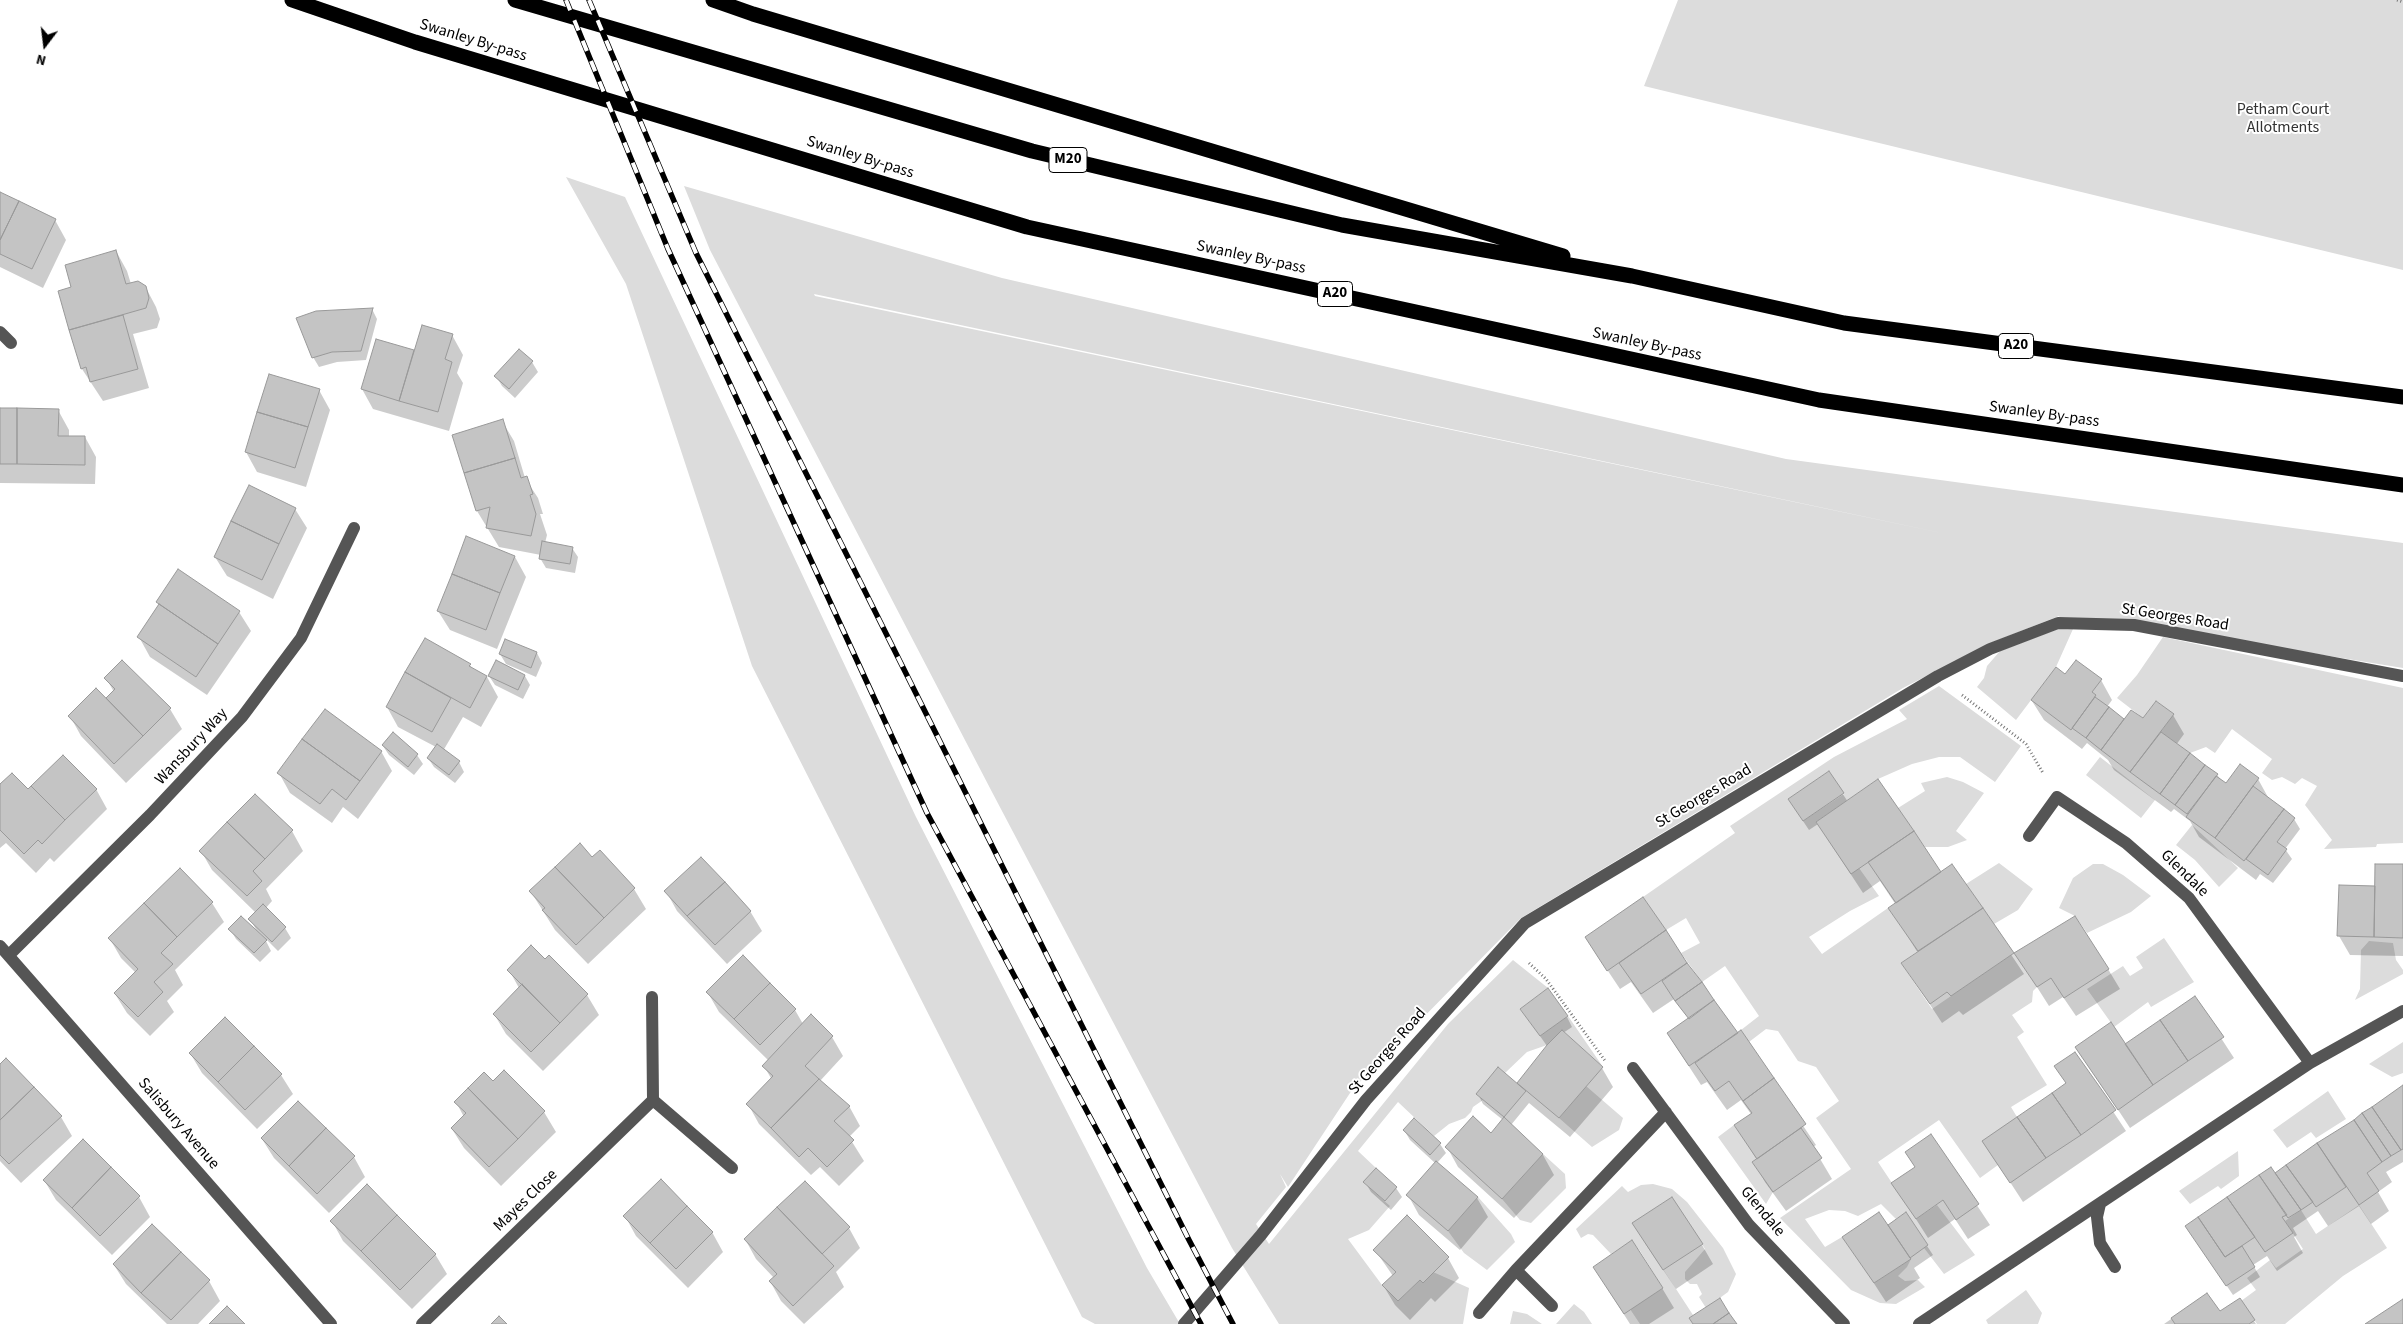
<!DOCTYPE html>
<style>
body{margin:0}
#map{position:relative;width:2403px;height:1324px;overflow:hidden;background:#fff;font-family:"Source Sans 3",sans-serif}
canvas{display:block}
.north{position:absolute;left:20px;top:20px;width:50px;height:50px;-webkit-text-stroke:4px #fff;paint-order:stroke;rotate:195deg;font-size:14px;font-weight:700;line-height:20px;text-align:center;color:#000}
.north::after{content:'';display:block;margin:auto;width:18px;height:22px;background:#000;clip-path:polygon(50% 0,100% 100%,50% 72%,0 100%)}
</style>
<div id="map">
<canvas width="2403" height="1324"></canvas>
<div class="north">N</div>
</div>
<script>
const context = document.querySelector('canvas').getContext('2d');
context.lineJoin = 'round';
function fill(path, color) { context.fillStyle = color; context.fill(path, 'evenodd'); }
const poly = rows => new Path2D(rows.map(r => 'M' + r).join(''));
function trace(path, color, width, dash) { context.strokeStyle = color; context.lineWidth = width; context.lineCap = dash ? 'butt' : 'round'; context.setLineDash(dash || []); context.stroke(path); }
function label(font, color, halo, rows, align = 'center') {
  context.font = font + ' "Source Sans 3",sans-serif'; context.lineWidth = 4; context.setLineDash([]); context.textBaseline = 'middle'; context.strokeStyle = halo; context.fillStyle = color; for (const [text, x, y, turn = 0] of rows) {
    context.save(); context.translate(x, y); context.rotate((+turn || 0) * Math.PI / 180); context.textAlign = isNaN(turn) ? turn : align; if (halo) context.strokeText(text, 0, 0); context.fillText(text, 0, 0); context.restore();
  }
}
fill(poly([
 [1678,0,2403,0,2403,270,1644,86],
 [566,177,625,197,916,817,1147,1268,1180,1324,1095,1324,1082,1317,752,666,626,284],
 [684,186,1002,278,1786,459,2403,543,2403,668,2133,624,2062,621,2059,616,1988,644,1903,688,1521,918,1352,1090,1288,1187,1280,1174,1286,1187,1256,1224,1269,1244,1448,1024,1513,960,1548,988,1520,1009,1540,1036,1568,1016,1603,1067,1562,1030,1547,1045,1527,1052,1505,1073,1499,1068,1476,1094,1483,1100,1473,1107,1471,1112,1465,1118,1449,1124,1434,1136,1398,1102,1358,1151,1376,1168,1364,1183,1390,1206,1369,1230,1348,1239,1382,1285,1398,1301,1420,1280,1433,1272,1469,1288,1463,1324,1279,1324,1232,1248,992,792,710,250],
 [814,294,1956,536,815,296],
 [2060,628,2073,629,2056,667,2016,720,1977,687,1984,678,1987,666,2000,651],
 [2163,637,2403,688,2403,843,2377,844,2376,847,2324,849,2332,840,2305,805,2317,786,2302,778,2295,784,2282,777,2272,780,2262,773,2272,759,2232,729,2215,753,2206,747,2190,753,2161,732,2173,714,2156,701,2143,718,2117,698,2137,675],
 [1939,686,2021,746,1995,782,1960,757,1939,757,1912,764,1878,779,1816,822,1851,873,1859,868,1879,896,1850,911,1809,937,1822,954,1888,908,1918,951,1901,963,1932,1009,2014,953,2037,987,2033,991,2032,1002,2012,1015,2024,1032,2017,1037,2047,1085,2011,1107,2017,1117,1998,1165,1980,1178,1939,1120,1878,1162,1916,1219,1937,1205,1975,1255,1944,1274,1924,1248,1928,1245,1906,1212,1896,1219,1881,1204,1858,1216,1845,1211,1829,1210,1805,1219,1825,1247,1842,1237,1874,1283,1911,1259,1907,1267,1898,1276,1905,1281,1918,1280,1925,1287,1896,1304,1880,1303,1851,1290,1780,1218,1851,1169,1816,1118,1839,1101,1816,1067,1798,1061,1778,1031,1766,1029,1749,1042,1741,1030,1759,1016,1725,966,1702,982,1681,953,1700,943,1686,918,1666,930,1643,897,1735,833,1730,826,1834,757,1907,719,1899,710],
 [1829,771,1844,794,1803,821,1788,799],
 [2100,757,2155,800,2141,818,2086,775],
 [1947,777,1963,782,1984,793,1956,831,1967,840,1948,847,1925,847,1898,808,1925,791,1921,783],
 [2192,825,2238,868,2219,887,2195,860,2176,845],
 [1999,863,2033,889,2018,910,1994,924,1966,884],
 [2093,864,2103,864,2123,875,2151,896,2131,912,2087,933,2075,916,2059,908,2073,878],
 [2164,938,2194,982,2151,1007,2148,1002,2114,1027,2087,989,2123,966,2130,976,2143,968,2136,957],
 [2369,941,2393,943,2396,960,2403,970,2403,974,2355,1000,2360,989,2361,950],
 [2403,1042,2403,1073,2392,1077,2369,1064],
 [1586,1086,1623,1118,1619,1130,1592,1147,1559,1118],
 [2328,1091,2346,1119,2316,1138,2311,1132,2287,1148,2273,1130],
 [1734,1125,1757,1159,1752,1162,1773,1192,1766,1204,1718,1137],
 [2238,1151,2239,1176,2221,1189,2218,1186,2190,1204,2179,1191],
 [1543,1154,1565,1174,1566,1188,1531,1223,1520,1220,1502,1199],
 [1653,1184,1672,1189,1687,1202,1723,1248,1736,1274,1728,1292,1706,1308,1699,1297,1702,1294,1697,1284,1690,1284,1685,1279,1685,1272,1705,1249,1672,1197,1633,1223,1693,1315,1689,1318,1693,1324,1640,1324,1630,1309,1663,1288,1640,1251,1632,1241,1611,1254,1593,1235,1588,1234,1581,1238,1576,1229,1622,1186,1628,1192,1641,1185],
 [1478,1197,1511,1234,1515,1242,1487,1270,1464,1253,1448,1231],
 [2359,1205,2387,1248,2343,1276,2285,1324,2257,1324,2241,1301,2256,1290,2247,1278,2270,1260,2276,1268,2303,1249,2285,1221,2301,1210,2316,1234],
 [2026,1290,2042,1313,2038,1324,1988,1324,1986,1320],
 [1574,1304,1584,1312,1592,1324,1556,1324],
 [1513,1311,1527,1314,1542,1324,1510,1324]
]), '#dcdcdc');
fill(poly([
 [0,194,55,220,66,240,43,288,0,267],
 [116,251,127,271,131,284,145,286,156,307,160,319,157,328,133,334,149,388,103,401,82,369,59,291,72,288],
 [372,309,377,319,366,360,337,362,319,367,313,357],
 [452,335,463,355,457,373,463,383,449,431,373,409,362,389,377,341,415,352],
 [519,351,532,362,538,372,515,398,502,386,496,376],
 [319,390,330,410,306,487,257,472,246,452],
 [0,409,58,410,69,430,69,437,85,437,96,457,95,484,0,483],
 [502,421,514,441,525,478,538,498,543,514,540,514,547,535,545,543,572,548,578,557,575,573,546,568,540,558,541,555,499,547,477,511],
 [295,509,307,528,273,599,227,576,215,557],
 [467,538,515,557,526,577,497,649,450,630,438,611],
 [158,602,239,612,251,631,207,695,150,657,139,637,160,606],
 [425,639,470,665,473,670,487,677,498,697,481,727,463,717,443,751,459,762,464,772,455,783,434,767,428,758,436,747,398,727,387,707],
 [506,640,537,653,542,663,536,677,506,664,500,654],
 [122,662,170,709,182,729,126,783,81,736,70,716,106,700,114,692,106,678],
 [489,676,525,676,530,685,523,699,495,685],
 [2065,676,2101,680,2112,700,2107,707,2124,721,2173,715,2184,734,2176,745,2217,775,2226,785,2258,779,2269,799,2294,819,2300,829,2285,849,2292,859,2273,883,2260,874,2256,880,2199,837,2190,821,2174,809,2171,812,2114,770,2108,760,2087,743,2082,749,2044,720,2032,701],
 [383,746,417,755,423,764,414,775,389,755],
 [381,751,392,771,358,819,343,807,332,823,290,793,279,773],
 [1829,773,1848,802,1941,873,1952,866,2024,974,1963,1015,1959,1011,1942,1023,1903,963,1918,953,1890,908,1896,905,1880,881,1863,893,1818,824,1809,830,1795,809],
 [0,786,28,790,96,789,107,809,54,862,50,858,36,873,6,843,0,848],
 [292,831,303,851,266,889,272,901,265,909,285,928,291,938,278,951,264,937,271,951,260,962,236,939,230,929,258,933,250,919,256,913,212,870,201,851],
 [600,852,634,889,646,909,588,964,555,930,531,892,592,859],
 [2403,865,2403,956,2350,955,2339,936,2376,887],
 [666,891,750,911,762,931,727,964,677,911],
 [1643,899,1686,964,1738,1035,1740,1032,1816,1145,1813,1147,1832,1179,1786,1211,1765,1182,1754,1162,1757,1160,1736,1126,1751,1114,1741,1100,1727,1110,1707,1082,1701,1085,1668,1034,1689,1019,1674,999,1653,1013,1631,982,1620,989,1586,938],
 [212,903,224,922,175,970,183,985,167,1001,174,1012,150,1036,127,1013,115,994,136,973,121,958,110,939],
 [2016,954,2108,969,2120,989,2076,1016,2063,997,2049,1006],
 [549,957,587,995,599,1015,543,1071,506,1034,494,1014,519,988,509,970,545,961],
 [708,993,795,1010,803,1024,832,1037,843,1056,820,1081,849,1106,860,1126,849,1137,864,1161,839,1186,820,1167,811,1175,759,1124,748,1104,772,1080,764,1066,769,1061,719,1012],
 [2195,998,2234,1058,2130,1128,2077,1047,2125,1046],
 [1521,1009,1567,1017,1572,1027,1563,1033,1602,1068,1613,1087,1570,1137,1529,1103,1511,1125,1543,1155,1554,1175,1514,1218,1458,1167,1447,1147,1491,1135,1503,1120,1483,1104,1478,1094,1517,1085,1547,1046],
 [190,1053,281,1075,293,1094,257,1129,202,1073],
 [2075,1054,2126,1131,2023,1202,1984,1142,2067,1085,2056,1066],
 [0,1066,61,1117,72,1136,21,1183,0,1161],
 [504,1072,544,1112,556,1132,501,1186,464,1148,452,1129,464,1117,456,1102,493,1083],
 [2403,1088,2403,1162,2386,1172,2392,1182,2378,1192,2389,1211,2371,1224,2359,1206,2328,1226,2318,1211,2293,1228,2297,1235,2294,1237,2303,1253,2277,1271,2267,1256,2253,1265,2260,1277,2233,1295,2193,1236,2287,1166],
 [1404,1130,1440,1144,1446,1153,1437,1163,1477,1198,1488,1217,1460,1250,1419,1215,1408,1195,1435,1163,1410,1140],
 [1931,1136,1990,1225,1968,1239,1955,1219,1928,1238,1893,1183,1916,1168,1906,1152],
 [262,1139,354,1157,365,1177,329,1213,274,1158],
 [44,1180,139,1197,150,1217,112,1255,56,1200],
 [1365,1182,1396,1188,1402,1197,1391,1210,1371,1192],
 [1906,1214,1933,1255,1914,1268,1920,1278,1886,1302,1844,1237,1890,1231],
 [625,1216,712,1232,723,1252,688,1288,636,1236],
 [332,1221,435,1254,447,1274,412,1309,343,1241],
 [849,1228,860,1248,836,1272,844,1287,804,1324,781,1301,770,1281,774,1278,756,1259,745,1239],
 [1645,1243,1702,1245,1713,1264,1676,1289],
 [1375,1250,1448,1258,1459,1278,1435,1302,1431,1298,1410,1320,1395,1305,1383,1285,1393,1276],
 [114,1265,209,1281,220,1301,198,1324,167,1324,126,1284],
 [1594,1267,1662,1288,1674,1308,1649,1324,1630,1324],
 [2207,1294,2220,1313,2239,1299,2256,1324,2164,1324]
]), '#0003');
const building = poly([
 [0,192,19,201,0,240,0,192],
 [19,201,56,219,32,269,0,254,0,240,19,201],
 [116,250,126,284,138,281,146,286,149,298,146,308,69,330,58,291,71,287,65,265,116,250],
 [373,308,361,351,332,352,312,358,296,318,316,311,373,308],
 [123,315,138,369,90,382,86,367,81,369,69,330,123,315],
 [422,325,453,334,445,359,452,362,438,412,399,401,422,325],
 [376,339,414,350,399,401,361,389,376,339],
 [519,349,533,361,509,389,494,376,519,349],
 [269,374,320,389,308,427,257,412,269,374],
 [0,408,17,408,17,464,0,464,0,408],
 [17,408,59,409,58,436,85,436,85,465,17,464,17,408],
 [257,412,308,427,295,468,245,452,257,412],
 [503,419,515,458,464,473,452,435,503,419],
 [515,458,521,478,527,476,533,494,530,495,536,514,531,536,486,528,490,507,476,511,464,473,515,458],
 [249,485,296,508,279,544,231,521,249,485],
 [231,521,279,544,262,580,214,557,231,521],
 [466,536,515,556,500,593,452,574,466,536],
 [542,541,573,547,570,564,539,559,542,541],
 [178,569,240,611,218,644,156,602,178,569],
 [452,574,500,593,486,630,437,611,452,574],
 [159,604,218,644,196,677,137,637,159,604],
 [425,638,471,664,469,666,487,676,470,708,405,672,425,638],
 [505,639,537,652,531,668,499,654,505,639],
 [122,660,171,708,143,736,106,698,115,689,104,678,122,660],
 [496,660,525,675,518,690,488,676,496,660],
 [2076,660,2102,679,2092,692,2096,695,2071,730,2031,700,2056,667,2065,674,2076,660],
 [405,672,451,698,432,732,386,707,405,672],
 [96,688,143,736,114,764,68,716,96,688],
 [2095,697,2109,707,2086,738,2072,728,2095,697],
 [2156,701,2174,714,2130,772,2101,750,2131,710,2143,718,2156,701],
 [2109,707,2124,719,2101,750,2086,738,2109,707],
 [325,709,382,751,360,781,302,739,325,709],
 [393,732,418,754,408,767,382,745,393,732],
 [2161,732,2190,753,2160,794,2130,772,2161,732],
 [302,739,360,781,346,800,332,789,320,804,277,773,302,739],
 [437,744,460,761,449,775,427,758,437,744],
 [2190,753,2205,765,2175,805,2160,794,2190,753],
 [63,755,97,789,65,820,31,786,63,755],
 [2240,764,2259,778,2215,838,2186,817,2216,776,2226,783,2240,764],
 [2205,765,2218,774,2187,814,2175,805,2205,765],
 [1829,771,1844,793,1803,821,1788,799,1829,771],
 [12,773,28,789,31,786,65,820,42,844,38,840,24,854,0,830,0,784,12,773],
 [1878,779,1914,831,1851,874,1816,822,1878,779],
 [2253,786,2284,809,2244,861,2215,838,2253,786],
 [255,794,293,830,265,859,227,822,255,794],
 [2284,809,2295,818,2277,842,2287,849,2268,875,2246,859,2284,809],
 [227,822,265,859,253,871,262,881,247,896,199,851,227,822],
 [1914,831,1941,872,1896,903,1868,862,1914,831],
 [580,843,592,857,600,850,635,888,604,918,555,867,580,843],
 [701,857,725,882,687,916,664,891,701,857],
 [1952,864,1983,908,1918,951,1888,908,1952,864],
 [2375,864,2403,864,2403,938,2374,937,2375,864],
 [555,867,604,918,576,945,542,910,545,908,529,891,555,867],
 [180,868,213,902,177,937,144,903,180,868],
 [725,882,751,911,715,945,687,916,725,882],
 [2339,885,2375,886,2374,937,2337,936,2339,885],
 [1643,897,1666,930,1607,971,1585,937,1643,897],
 [144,903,177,937,161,953,173,964,154,982,163,992,138,1017,114,993,138,969,108,938,144,903],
 [263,904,286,927,272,942,248,919,263,904],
 [1983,908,2014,953,1951,996,1947,992,1930,1004,1901,963,1983,908],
 [241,916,267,940,254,953,228,929,241,916],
 [2075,916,2109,969,2064,998,2051,978,2037,987,2014,953,2075,916],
 [1666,930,1687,963,1641,994,1619,963,1666,930],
 [531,945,545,959,549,955,588,994,560,1023,507,970,531,945],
 [743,955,770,983,734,1019,706,992,743,955],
 [1687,963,1702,982,1675,1001,1662,981,1687,963],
 [1702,982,1714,1000,1689,1019,1675,1001,1702,982],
 [770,983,796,1009,760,1045,734,1019,770,983],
 [522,984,560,1023,531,1052,493,1014,522,984],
 [1548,988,1568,1016,1540,1036,1520,1009,1548,988],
 [2195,996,2224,1037,2188,1061,2160,1020,2195,996],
 [1714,1000,1738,1033,1689,1066,1667,1033,1714,1000],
 [811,1014,833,1036,805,1066,819,1079,771,1128,746,1104,773,1076,762,1066,811,1014],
 [225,1017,254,1046,218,1082,189,1053,225,1017],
 [2160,1020,2188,1061,2153,1085,2125,1044,2160,1020],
 [2111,1022,2153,1085,2118,1110,2075,1047,2111,1022],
 [1562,1030,1603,1067,1559,1118,1517,1083,1547,1045,1562,1030],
 [1741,1030,1774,1078,1743,1101,1729,1081,1715,1091,1695,1063,1741,1030],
 [254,1046,282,1074,245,1110,218,1082,254,1046],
 [2075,1052,2116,1110,2081,1135,2052,1093,2066,1083,2054,1066,2075,1052],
 [6,1058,34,1087,0,1120,0,1064,6,1058],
 [1498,1067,1526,1091,1504,1117,1476,1094,1498,1067],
 [504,1070,545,1111,518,1139,468,1088,484,1072,493,1081,504,1070],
 [1774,1078,1806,1124,1757,1159,1734,1125,1752,1113,1743,1101,1774,1078],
 [819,1079,850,1106,834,1121,854,1140,827,1167,808,1148,799,1157,771,1128,819,1079],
 [2403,1085,2403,1149,2401,1150,2372,1107,2403,1085],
 [34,1087,62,1116,9,1164,0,1155,0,1120,34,1087],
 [468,1088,518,1139,489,1167,451,1128,466,1113,454,1102,468,1088],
 [2052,1093,2081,1135,2046,1158,2017,1117,2052,1093],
 [298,1101,326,1128,289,1166,261,1138,298,1101],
 [2372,1107,2401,1150,2391,1156,2362,1113,2372,1107],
 [2362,1113,2391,1156,2382,1162,2354,1120,2362,1113],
 [1473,1116,1491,1133,1504,1117,1543,1154,1502,1199,1445,1147,1473,1116],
 [2017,1117,2046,1158,2010,1183,1982,1141,2017,1117],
 [1414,1118,1441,1143,1430,1155,1403,1130,1414,1118],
 [2354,1120,2382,1162,2367,1173,2379,1191,2359,1205,2317,1143,2354,1120],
 [326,1128,355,1156,317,1194,289,1166,326,1128],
 [1801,1128,1822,1158,1773,1192,1752,1162,1801,1128],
 [1931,1134,1979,1204,1956,1220,1943,1200,1916,1219,1891,1183,1915,1167,1905,1152,1931,1134],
 [83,1139,111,1167,72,1208,43,1180,83,1139],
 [2317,1143,2346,1187,2316,1207,2286,1165,2317,1143],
 [1436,1161,1478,1197,1448,1231,1406,1195,1436,1161],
 [2286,1165,2313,1202,2301,1210,2275,1173,2286,1165],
 [111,1167,140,1196,100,1236,72,1208,111,1167],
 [2271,1167,2301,1210,2288,1218,2259,1175,2271,1167],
 [1376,1168,1397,1187,1385,1201,1363,1182,1376,1168],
 [2259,1175,2287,1215,2282,1217,2293,1233,2265,1252,2227,1197,2259,1175],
 [661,1179,687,1206,650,1243,623,1216,661,1179],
 [805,1181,850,1227,822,1254,777,1207,805,1181],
 [367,1184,397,1215,361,1251,330,1221,367,1184],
 [1672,1197,1703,1244,1663,1270,1632,1223,1672,1197],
 [2227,1197,2255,1237,2225,1257,2198,1217,2227,1197],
 [687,1206,713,1232,676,1269,650,1243,687,1206],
 [777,1207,834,1266,793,1306,769,1281,777,1274,744,1239,777,1207],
 [1879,1212,1911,1259,1874,1283,1842,1237,1879,1212],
 [1906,1212,1928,1245,1910,1258,1888,1225,1906,1212],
 [397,1215,436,1254,400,1290,361,1251,397,1215],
 [1407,1215,1449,1257,1423,1283,1420,1280,1398,1301,1382,1285,1396,1272,1373,1250,1407,1215],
 [2198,1217,2225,1257,2242,1246,2255,1267,2226,1286,2185,1226,2198,1217],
 [152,1224,181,1252,141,1293,113,1264,152,1224],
 [1632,1240,1663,1288,1624,1314,1593,1267,1632,1240],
 [181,1252,210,1280,171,1320,141,1293,181,1252],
 [2207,1293,2220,1311,2240,1298,2255,1320,2249,1324,2175,1324,2171,1318,2207,1293],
 [1720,1298,1729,1313,1713,1324,1693,1324,1689,1318,1720,1298],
 [2403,1299,2403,1324,2365,1324,2403,1299],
 [227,1306,245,1324,209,1324,227,1306],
 [1729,1313,1737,1324,1713,1324,1729,1313],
 [499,1316,507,1324,491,1324,499,1316]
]);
fill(building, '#c4c4c4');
trace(building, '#999', 1);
trace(poly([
 [2397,0,2403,2],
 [1962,695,2026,744,2043,773],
 [1529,963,1546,979,1606,1062]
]), '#777', 3, [1, 2.5]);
trace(poly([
 [0,332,11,343],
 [2029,836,2057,797,2126,843,2189,898,2310,1063],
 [0,946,331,1324],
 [9,955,150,815,242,717,301,638,354,528],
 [652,997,653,1100,732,1168],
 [1633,1068,1749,1225,1844,1324],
 [2100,1204,2097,1217,2100,1243,2115,1267],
 [1516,1270,1552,1306],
 [1479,1313,1516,1270,1666,1112],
 [422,1324,653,1100],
 [1184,1324,1261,1235,1366,1100,1525,923,1938,676,1990,649,2058,623,2134,625,2403,676],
 [1919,1324,2310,1063,2403,1011]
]), '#555', 12);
trace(poly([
 [292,0,415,42,1027,227,1819,400,2403,485],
 [515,0,1032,151,1342,225,1632,276,1844,323,2403,397],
 [713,0,753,14,1563,256]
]), '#000', 15);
const rail = poly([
 [566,0,668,249,927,813,1201,1324],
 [589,0,696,253,1189,1240,1233,1324]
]);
trace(rail, '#000', 5.5);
trace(rail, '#fff', 4, [11]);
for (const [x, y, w] of [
 [1068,160,38],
 [1335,294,35],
 [2016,346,35]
]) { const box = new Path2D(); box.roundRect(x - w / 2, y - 12.5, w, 25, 4); context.fillStyle = '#fff'; context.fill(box); trace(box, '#000', 1); }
label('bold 15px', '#000', null, [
 ["M20",1068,160],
 ["A20",1335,294],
 ["A20",2016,346]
]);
label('16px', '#000', '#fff', [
 ["Swanley By-pass",473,41,17],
 ["Swanley By-pass",860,158,17],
 ["Swanley By-pass",1251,258,12],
 ["Swanley By-pass",1647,345,12],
 ["Swanley By-pass",2044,415,8],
 ["St Georges Road",2175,618,9],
 ["Wansbury Way",192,747,-47],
 ["St Georges Road",1704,797,-31],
 ["Glendale",2184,874,44],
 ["St Georges Road",1388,1052,-49],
 ["Salisbury Avenue",178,1124,49],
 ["Mayes Close",526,1201,-44],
 ["Glendale",1762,1212,50]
]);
label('16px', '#333', '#fff', [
 ["Petham Court",2283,110],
 ["Allotments",2283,128]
]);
</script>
